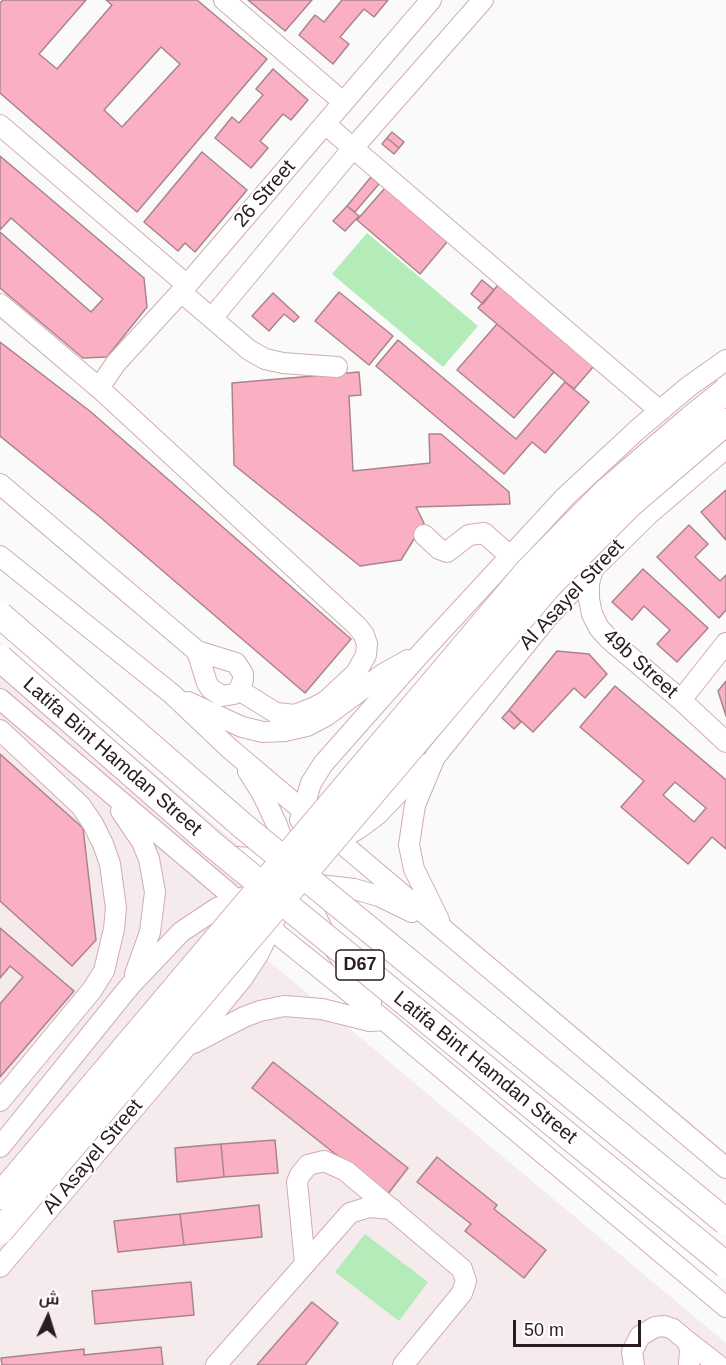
<!DOCTYPE html>
<meta charset="utf-8">
<style>
body{margin:0}
#map{position:relative;width:726px;height:1365px;overflow:hidden;background:#fafafa;font-family:Helvetica,Cairo,sans-serif}
canvas{display:block}
.north{position:absolute;left:18px;top:1287px;width:60px;height:60px;-webkit-text-stroke:4px #fff;paint-order:stroke;rotate:4deg;font-size:16px;font-weight:700;line-height:24px;text-align:center;color:#2a1b1f}
.north::after{content:'';display:block;margin:auto;width:21px;height:27px;background:#2a1b1f;clip-path:polygon(50% 0,100% 100%,50% 72%,0 100%)}
.scale{position:absolute;left:513px;top:1320px;width:128px;height:27px;box-sizing:border-box;border:3px solid #2a1b1f;border-top:0;padding-left:8px;font-size:18px;line-height:21px;white-space:nowrap;color:#2a1b1f;-webkit-text-stroke:4px #fff;paint-order:stroke}
</style>
<div id="map">
<canvas width="726" height="1365"></canvas>
<div class="north">ش</div>
<div class="scale">50 m</div>
</div>
<script>
const context = document.querySelector('canvas').getContext('2d');
context.lineJoin = 'round';
function fill(path, color) { context.fillStyle = color; context.fill(path, 'evenodd'); }
const poly = rows => new Path2D(rows.map(r => 'M' + r).join(''));
function trace(path, color, width, dash) { context.strokeStyle = color; context.lineWidth = width; context.lineCap = dash ? 'butt' : 'round'; context.setLineDash(dash || []); context.stroke(path); }
function label(font, color, halo, rows, align = 'center') {
  context.font = font + ' Helvetica,sans-serif'; context.lineWidth = 4.5; context.setLineDash([]); context.textBaseline = 'middle'; context.strokeStyle = halo; context.fillStyle = color; for (const [text, x, y, turn = 0] of rows) {
    context.save(); context.translate(x, y); context.rotate((+turn || 0) * Math.PI / 180); context.textAlign = isNaN(turn) ? turn : align; if (halo) context.strokeText(text, 0, 0); context.fillText(text, 0, 0); context.restore();
  }
}
fill(poly([
 [0,642,274,875,229,928,726,1343,726,1365,0,1365]
]), '#f5ebed');
fill(poly([
 [367,233,478,326,443,367,332,274],
 [365,1234,428,1282,399,1321,335,1272]
]), '#b3ebb9');
const building = poly([
 [3,0,86,0,39,54,57,69,112,5,106,0,197,0,267,59,137,212,0,93,0,3,3,0],
 [161,47,180,64,122,127,104,110,161,47],
 [248,0,312,0,285,31,248,0],
 [342,0,388,0,374,17,364,9,340,37,349,44,333,64,299,35,315,15,324,22,342,0],
 [273,69,308,100,291,120,283,114,260,141,268,148,251,168,215,138,232,117,239,123,263,95,256,89,273,69],
 [392,132,404,142,399,148,387,138,392,132],
 [387,138,399,148,394,154,382,144,387,138],
 [202,152,247,190,195,252,185,243,178,251,144,222,202,152],
 [0,156,144,278,147,307,107,357,83,358,0,288,0,232,91,312,103,299,11,218,0,230,0,156],
 [371,177,379,184,355,212,347,206,371,177],
 [385,188,447,242,420,274,357,220,385,188],
 [347,206,359,216,345,231,333,221,347,206],
 [482,280,494,290,483,304,471,294,482,280],
 [498,285,594,366,574,389,478,308,498,285],
 [339,292,393,336,369,365,315,321,339,292],
 [273,293,299,317,294,322,284,314,269,331,252,316,273,293],
 [497,324,554,372,514,418,457,370,497,324],
 [398,340,516,439,565,382,589,402,545,453,532,442,504,474,376,366,398,340],
 [0,342,91,412,351,639,305,693,100,517,0,436,0,342],
 [359,372,361,395,349,396,353,471,430,463,429,434,441,434,509,492,510,504,416,507,424,523,401,560,360,566,234,465,232,383,359,372],
 [726,490,726,540,701,512,726,490],
 [689,525,708,544,695,557,720,581,726,575,726,610,719,618,657,557,689,525],
 [643,569,708,628,677,662,657,644,670,630,644,606,632,620,612,602,643,569],
 [557,651,589,654,607,674,585,698,574,688,533,732,509,710,557,651],
 [726,681,726,716,718,691,726,681],
 [615,686,726,780,726,849,712,837,688,864,621,807,644,781,580,727,615,686],
 [675,782,706,808,694,822,663,795,675,782],
 [509,710,521,722,514,729,502,718,509,710],
 [0,754,83,828,96,940,72,966,0,901,0,754],
 [0,928,74,991,0,1077,0,1004,23,977,10,966,0,978,0,928],
 [273,1062,408,1168,387,1195,252,1088,273,1062],
 [275,1140,278,1173,224,1177,221,1144,275,1140],
 [221,1144,224,1177,177,1182,175,1148,221,1144],
 [437,1157,497,1205,494,1209,546,1250,524,1278,465,1231,471,1224,417,1182,437,1157],
 [259,1205,262,1237,184,1245,180,1214,259,1205],
 [180,1214,184,1245,118,1252,114,1221,180,1214],
 [191,1282,194,1315,95,1324,92,1291,191,1282],
 [312,1302,338,1323,305,1365,257,1365,312,1302],
 [161,1347,163,1365,2,1365,1,1358,84,1349,84,1355,161,1347]
]);
fill(building, '#fab0c2');
trace(building, '#aa848d', 1.5);
const minor = poly([
 [224,0,343,102],
 [325,124,660,411],
 [0,125,187,285],
 [181,292,249,350,265,359,283,363,337,367],
 [0,304,99,388,357,626,364,635,367,644,366,655,356,673,326,701,315,707,295,715,276,713,239,690],
 [212,318,353,148,483,0],
 [99,388,116,363,181,292,431,0],
 [0,484,197,651],
 [424,535,439,549,447,552,469,535,484,533,510,556],
 [0,556,172,694,229,748,726,1168],
 [593,569,589,583,589,599,592,614,599,628,609,639,681,700,726,742],
 [197,651,236,663,243,674,243,680,239,690,234,694,222,696,211,689,207,683,197,651],
 [0,699,271,929,384,1020,726,1307],
 [681,700,726,643],
 [188,702,242,727,263,732,285,731,307,726,326,716,383,674,408,660],
 [0,730,81,806,93,824,103,844,110,864,116,908,114,929,104,971,92,990,0,1101],
 [248,771,263,795,277,825,287,855,286,868],
 [121,811,142,842,149,859,155,892,150,932,135,974],
 [300,820,311,783,323,764,421,653,565,497,637,430,688,387,726,360],
 [338,840,358,829,377,815,426,764],
 [224,856,263,859,290,855],
 [300,870,313,910,325,935,371,1002],
 [311,884,354,889,379,896,412,912],
 [439,920,414,869,409,845,415,805,435,757,547,618,593,569,648,515,726,448],
 [194,1043,244,1017,260,1011,284,1006,322,1009,370,1021,384,1020],
 [0,1147,129,987,181,932,217,908,247,896],
 [305,1263,297,1182,300,1175,308,1165,324,1161,346,1171,462,1269,466,1281,462,1293,403,1365],
 [0,1267,186,1047,242,979,259,953,276,917],
 [687,1341,718,1365],
 [216,1365,350,1213,369,1207,392,1209],
 [634,1365,632,1352,640,1336,655,1327,664,1326,673,1329,687,1341,690,1349,689,1365]
]);
trace(minor, '#d3abb4', 22);
trace(minor, '#fff', 20);
const majorBridge = poly([
 [0,615,243,826,726,1222],
 [0,658,213,845,726,1265],
 [0,1196,529,570,607,491,691,419,726,391],
 [0,1231,550,584,630,504,726,422]
]);
trace(majorBridge, '#d3abb4', 28, []);
trace(majorBridge, '#fff', 26);
for (const [x, y, w] of [
 [360,965,48]
]) { const box = new Path2D(); box.roundRect(x - w / 2, y - 15, w, 30, 4.5); context.fillStyle = '#fff'; context.fill(box); trace(box, '#2a1b1f', 1.5); }
label('bold 18px', '#2a1b1f', null, [
 ["D67",360,965]
]);
label('20px', '#2a1b1f', '#fff', [
 ["26 Street",265,194,-49],
 ["Al Asayel Street",572,595,-47],
 ["49b Street",640,664,42],
 ["Latifa Bint Hamdan Street",112,757,41],
 ["Latifa Bint Hamdan Street",485,1068,39],
 ["Al Asayel Street",93,1157,-50]
]);
</script>
